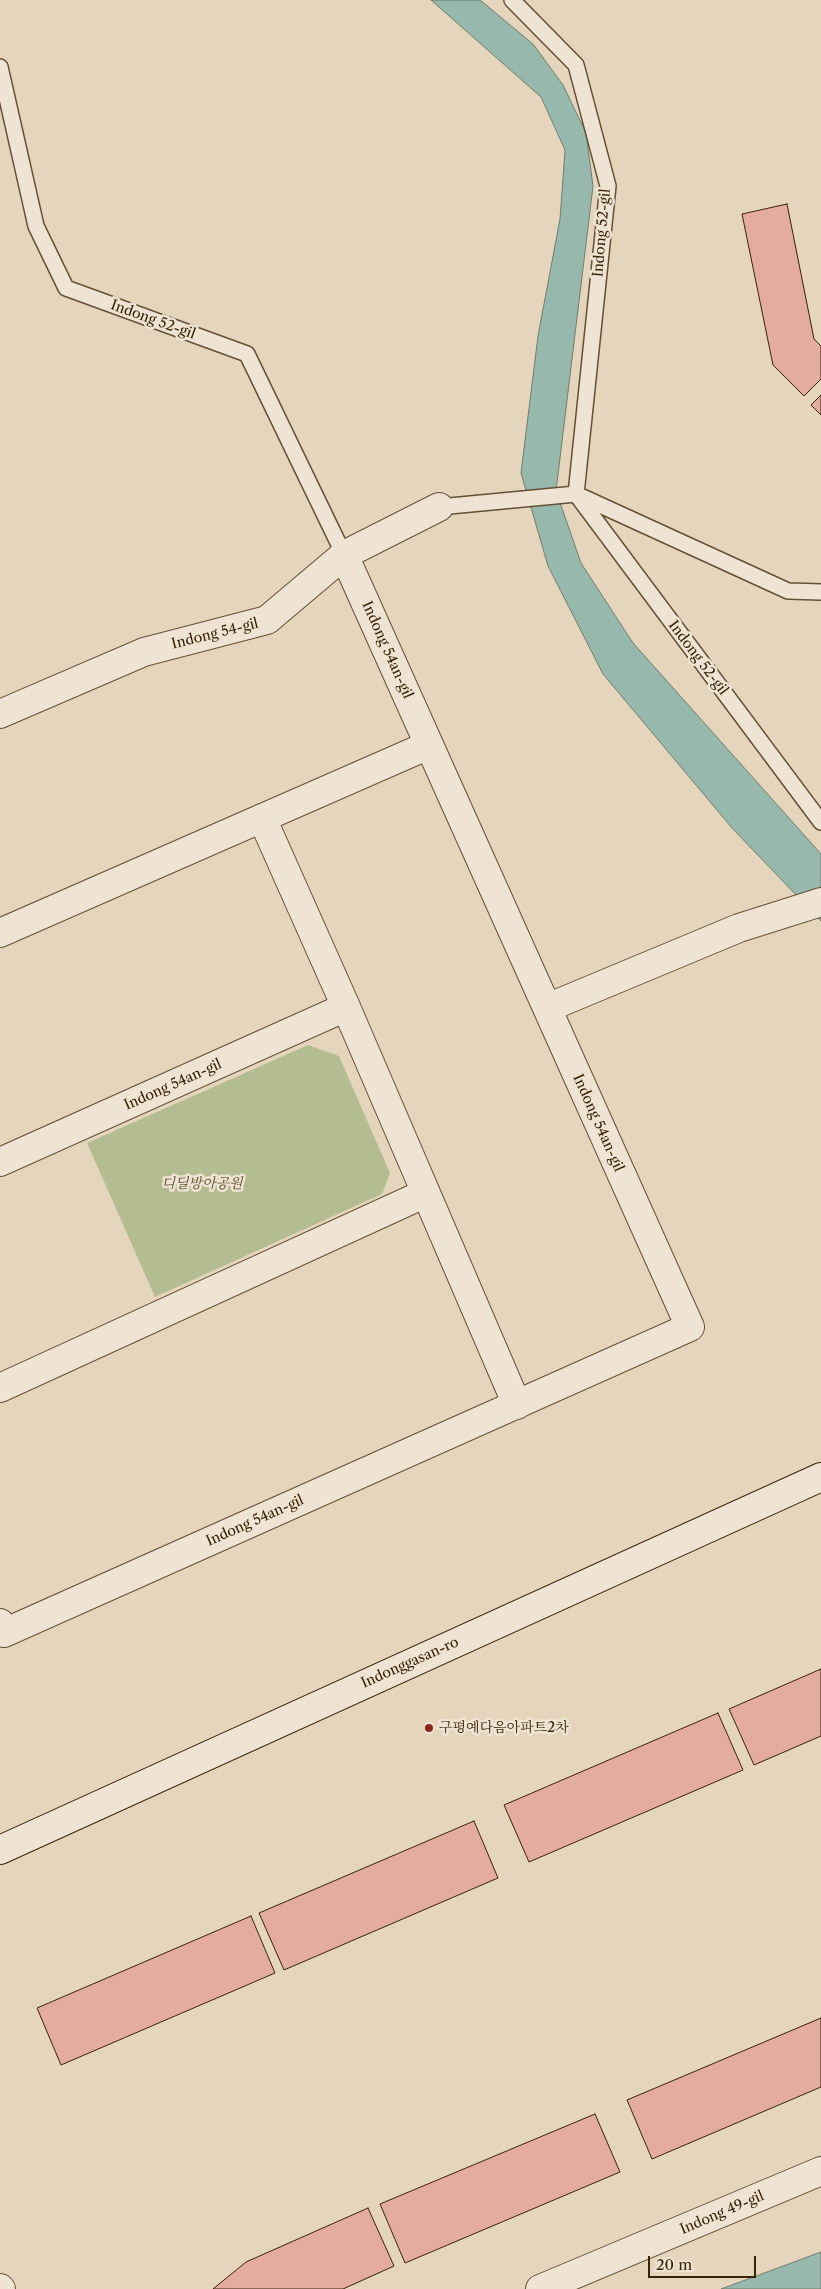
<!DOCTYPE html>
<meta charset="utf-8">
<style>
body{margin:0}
#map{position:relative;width:821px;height:2289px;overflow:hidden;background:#e6d5bd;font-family:"Libre Caslon Text",serif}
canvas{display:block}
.scale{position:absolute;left:648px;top:2256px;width:108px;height:22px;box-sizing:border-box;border:2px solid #382306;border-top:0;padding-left:6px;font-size:15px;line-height:18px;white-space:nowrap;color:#382306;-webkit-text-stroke:4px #efe4d4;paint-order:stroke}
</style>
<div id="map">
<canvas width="821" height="2289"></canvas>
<div class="scale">20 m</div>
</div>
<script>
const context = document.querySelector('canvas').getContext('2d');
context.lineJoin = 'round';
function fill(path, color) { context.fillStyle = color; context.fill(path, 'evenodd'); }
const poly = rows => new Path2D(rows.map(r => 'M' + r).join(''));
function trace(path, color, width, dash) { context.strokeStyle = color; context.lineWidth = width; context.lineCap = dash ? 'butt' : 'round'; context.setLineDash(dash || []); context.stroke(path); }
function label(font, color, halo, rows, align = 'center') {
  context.font = font + ' "Libre Caslon Text","Noto Serif KR",serif'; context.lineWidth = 5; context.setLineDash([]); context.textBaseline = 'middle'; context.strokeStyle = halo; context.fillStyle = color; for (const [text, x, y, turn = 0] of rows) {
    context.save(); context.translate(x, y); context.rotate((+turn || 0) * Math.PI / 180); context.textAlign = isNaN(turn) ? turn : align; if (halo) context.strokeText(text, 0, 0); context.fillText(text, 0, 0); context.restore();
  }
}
fill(poly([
 [308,1045,339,1056,390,1173,382,1194,155,1297,87,1143]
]), '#b4bd92');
const water = poly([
 [431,0,480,0,533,44,563,85,586,133,593,186,556,491,581,563,633,643,821,854,821,921,732,828,603,674,548,566,521,473,538,336,560,219,565,150,541,97,431,0],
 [821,2252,821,2289,721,2289,821,2252]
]);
fill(water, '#97b9ad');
trace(water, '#717d6a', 1);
const building = poly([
 [787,204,814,339,821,346,821,379,804,396,773,365,742,214,787,204],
 [821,395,821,415,811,405,821,395],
 [821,1669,821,1736,754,1765,729,1709,821,1669],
 [718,1713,743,1770,529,1862,504,1805,718,1713],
 [474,1821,498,1878,284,1970,259,1913,474,1821],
 [251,1916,275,1973,61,2065,37,2008,251,1916],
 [821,2018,821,2087,652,2159,627,2100,821,2018],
 [595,2114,620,2172,405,2263,380,2204,595,2114],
 [368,2208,394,2266,343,2289,213,2289,246,2262,368,2208]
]);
fill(building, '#e4ab9f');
trace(building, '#382306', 1);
const lane = poly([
 [512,0,576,65,608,186,576,494,821,822],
 [0,67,36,226,66,288,247,354,344,555],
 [439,507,576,494,788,591,821,592]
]);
const street = poly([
 [0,714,144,652,267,620,344,555,439,507],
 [262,818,346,1007,517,1405],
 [0,933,429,745],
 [547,1008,739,928,821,902],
 [0,1162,346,1007],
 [0,1388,426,1193],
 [0,1623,4,1633,690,1327,344,555],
 [0,2288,1,2289],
 [540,2289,821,2171]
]);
const secondary = poly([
 [0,1850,821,1477]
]);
trace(lane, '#645034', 18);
trace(street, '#645034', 30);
trace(secondary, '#382306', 30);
trace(lane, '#efe4d4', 15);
trace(street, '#efe4d4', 28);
trace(secondary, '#efe4d4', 28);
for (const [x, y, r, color] of [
 [429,1728,5,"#8f2418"]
]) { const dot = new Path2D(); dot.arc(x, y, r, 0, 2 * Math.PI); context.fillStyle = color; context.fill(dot); trace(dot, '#efe4d4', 2); }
label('14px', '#382306', '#efe4d4', [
 ["Indong 52-gil",602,233,-85],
 ["Indong 52-gil",153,320,20],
 ["Indong 54-gil",215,634,-14],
 ["Indong 54an-gil",387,650,66],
 ["Indong 52-gil",698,658,53],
 ["Indong 54an-gil",173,1085,-24],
 ["Indong 54an-gil",598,1123,66],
 ["Indong 54an-gil",255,1521,-24],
 ["Indonggasan-ro",410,1663,-24],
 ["Indong 49-gil",722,2213,-23]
]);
label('italic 14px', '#574a29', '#efe4d4', [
 ["디딜방아공원",202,1184]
]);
label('14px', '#382306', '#efe4d4', [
 ["구평예다음아파트2차",439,1728]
], 'left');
</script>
